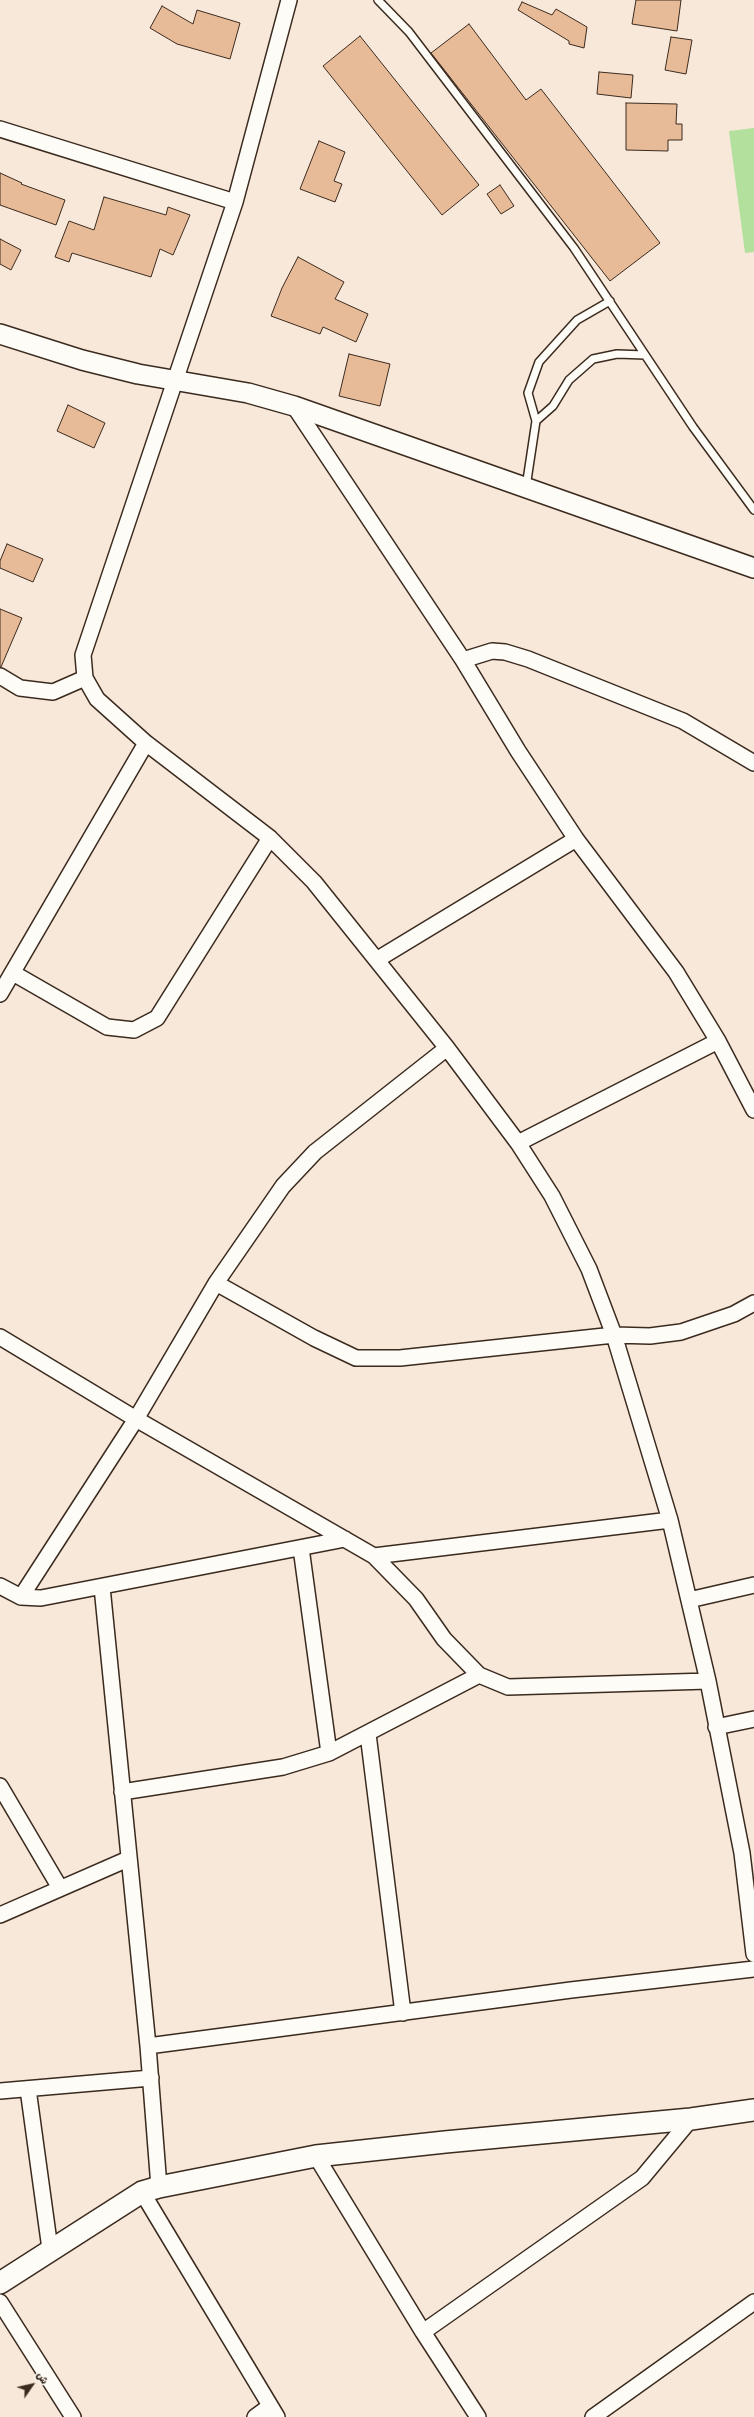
<!DOCTYPE html>
<meta charset="utf-8">
<style>
body{margin:0}
#map{position:relative;width:754px;height:2417px;overflow:hidden;background:#f7e8da;font-family:Kalam,"Playpen Sans Arabic",sans-serif}
canvas{display:block}
.north{position:absolute;left:12px;top:2365px;width:40px;height:40px;-webkit-text-stroke:3px #fdfcf7;paint-order:stroke;rotate:56deg;font-size:11px;font-weight:700;line-height:16px;text-align:center;color:#3b2a1e}
.north::after{content:'';display:block;margin:auto;width:14px;height:18px;background:#3b2a1e;clip-path:polygon(50% 0,100% 100%,50% 72%,0 100%)}
</style>
<div id="map">
<canvas width="754" height="2417"></canvas>
<div class="north">ش</div>
</div>
<script>
const context = document.querySelector('canvas').getContext('2d');
context.lineJoin = 'round';
function fill(path, color) { context.fillStyle = color; context.fill(path, 'evenodd'); }
const poly = rows => new Path2D(rows.map(r => 'M' + r).join(''));
function trace(path, color, width, dash) { context.strokeStyle = color; context.lineWidth = width; context.lineCap = dash ? 'butt' : 'round'; context.setLineDash(dash || []); context.stroke(path); }
fill(poly([
 [754,128,754,252,745,253,729,131]
]), '#b4e09e');
const building = poly([
 [636,0,681,0,677,31,632,24,636,0],
 [522,2,552,15,556,9,587,27,584,48,569,44,569,41,518,10,522,2],
 [162,6,193,24,197,10,240,23,230,59,177,44,150,28,162,6],
 [469,24,526,100,541,89,660,243,610,281,431,53,469,24],
 [360,36,479,185,442,215,323,66,360,36],
 [671,37,692,40,686,74,665,70,671,37],
 [599,72,633,75,631,98,597,94,599,72],
 [626,103,677,104,676,124,682,124,682,140,668,140,668,151,626,150,626,103],
 [319,141,345,152,334,181,342,184,335,202,300,189,319,141],
 [0,173,22,183,21,184,65,200,56,225,0,205,0,173],
 [500,185,514,206,501,214,487,194,500,185],
 [104,197,166,215,168,207,190,215,173,255,160,249,151,277,72,253,69,262,55,257,69,221,94,230,104,197],
 [0,239,21,250,11,270,0,264,0,239],
 [298,257,344,282,335,299,368,314,356,342,323,327,320,334,271,316,282,288,298,257],
 [349,354,390,364,380,406,339,396,349,354],
 [68,405,105,423,94,448,57,431,68,405],
 [7,544,43,559,33,582,0,568,0,561,7,544],
 [0,609,22,618,1,667,0,667,0,609]
]);
fill(building, '#e8bb98');
trace(building, '#3b2a1e', 1);
const service = poly([
 [378,0,409,32,574,248,693,427,754,510],
 [536,421,553,406,569,380,593,359,617,354,645,355],
 [526,487,536,421,528,393,539,362,577,320,610,301]
]);
const minor = poly([
 [289,0,235,202,83,655,85,678,97,699,146,743,270,838,314,882,447,1048,518,1143,552,1196,589,1269,614,1335,670,1520,708,1681,742,1853,754,1954],
 [0,129,235,202],
 [294,406,463,660,518,751,576,839,676,972,718,1041,754,1110],
 [463,660,492,651,505,652,528,659,683,721,754,763],
 [0,676,20,688,53,692,85,678],
 [378,959,576,839],
 [13,973,107,1027,134,1030,157,1018,270,838],
 [0,994,146,743],
 [518,1143,718,1041],
 [216,1283,314,1338,356,1358,400,1358,614,1335,650,1336,681,1332,734,1314,754,1303],
 [0,1337,136,1419,374,1556,416,1599,444,1639,479,1675,508,1687,708,1681],
 [301,1548,329,1753],
 [374,1556,670,1520],
 [0,1586,21,1597,136,1419,216,1283,283,1186,315,1152,447,1048],
 [102,1587,148,2046,159,2187],
 [21,1597,41,1598,345,1539],
 [689,1600,754,1585],
 [716,1727,754,1719],
 [368,1734,403,2013],
 [0,1786,60,1888],
 [122,1792,283,1767,329,1753,479,1675],
 [0,1915,128,1859],
 [148,2046,571,1990,754,1969],
 [28,2089,50,2249],
 [0,2091,151,2078],
 [316,2156,423,2332,478,2417],
 [142,2192,277,2417],
 [0,2302,73,2417],
 [423,2332,642,2178,691,2119],
 [255,2417,270,2406],
 [593,2417,754,2302]
]);
const tertiary = poly([
 [0,334,82,360,138,374,248,393,294,406,754,568]
]);
const secondary = poly([
 [0,2283,142,2192,159,2187,316,2156,445,2142,691,2119,754,2110]
]);
trace(service, '#3b2a1e', 10);
trace(minor, '#3b2a1e', 18);
trace(tertiary, '#3b2a1e', 22);
trace(secondary, '#3b2a1e', 24);
trace(service, '#fdfcf7', 7);
trace(minor, '#fdfcf7', 15);
trace(tertiary, '#fdfcf7', 19);
trace(secondary, '#fdfcf7', 21);
</script>
